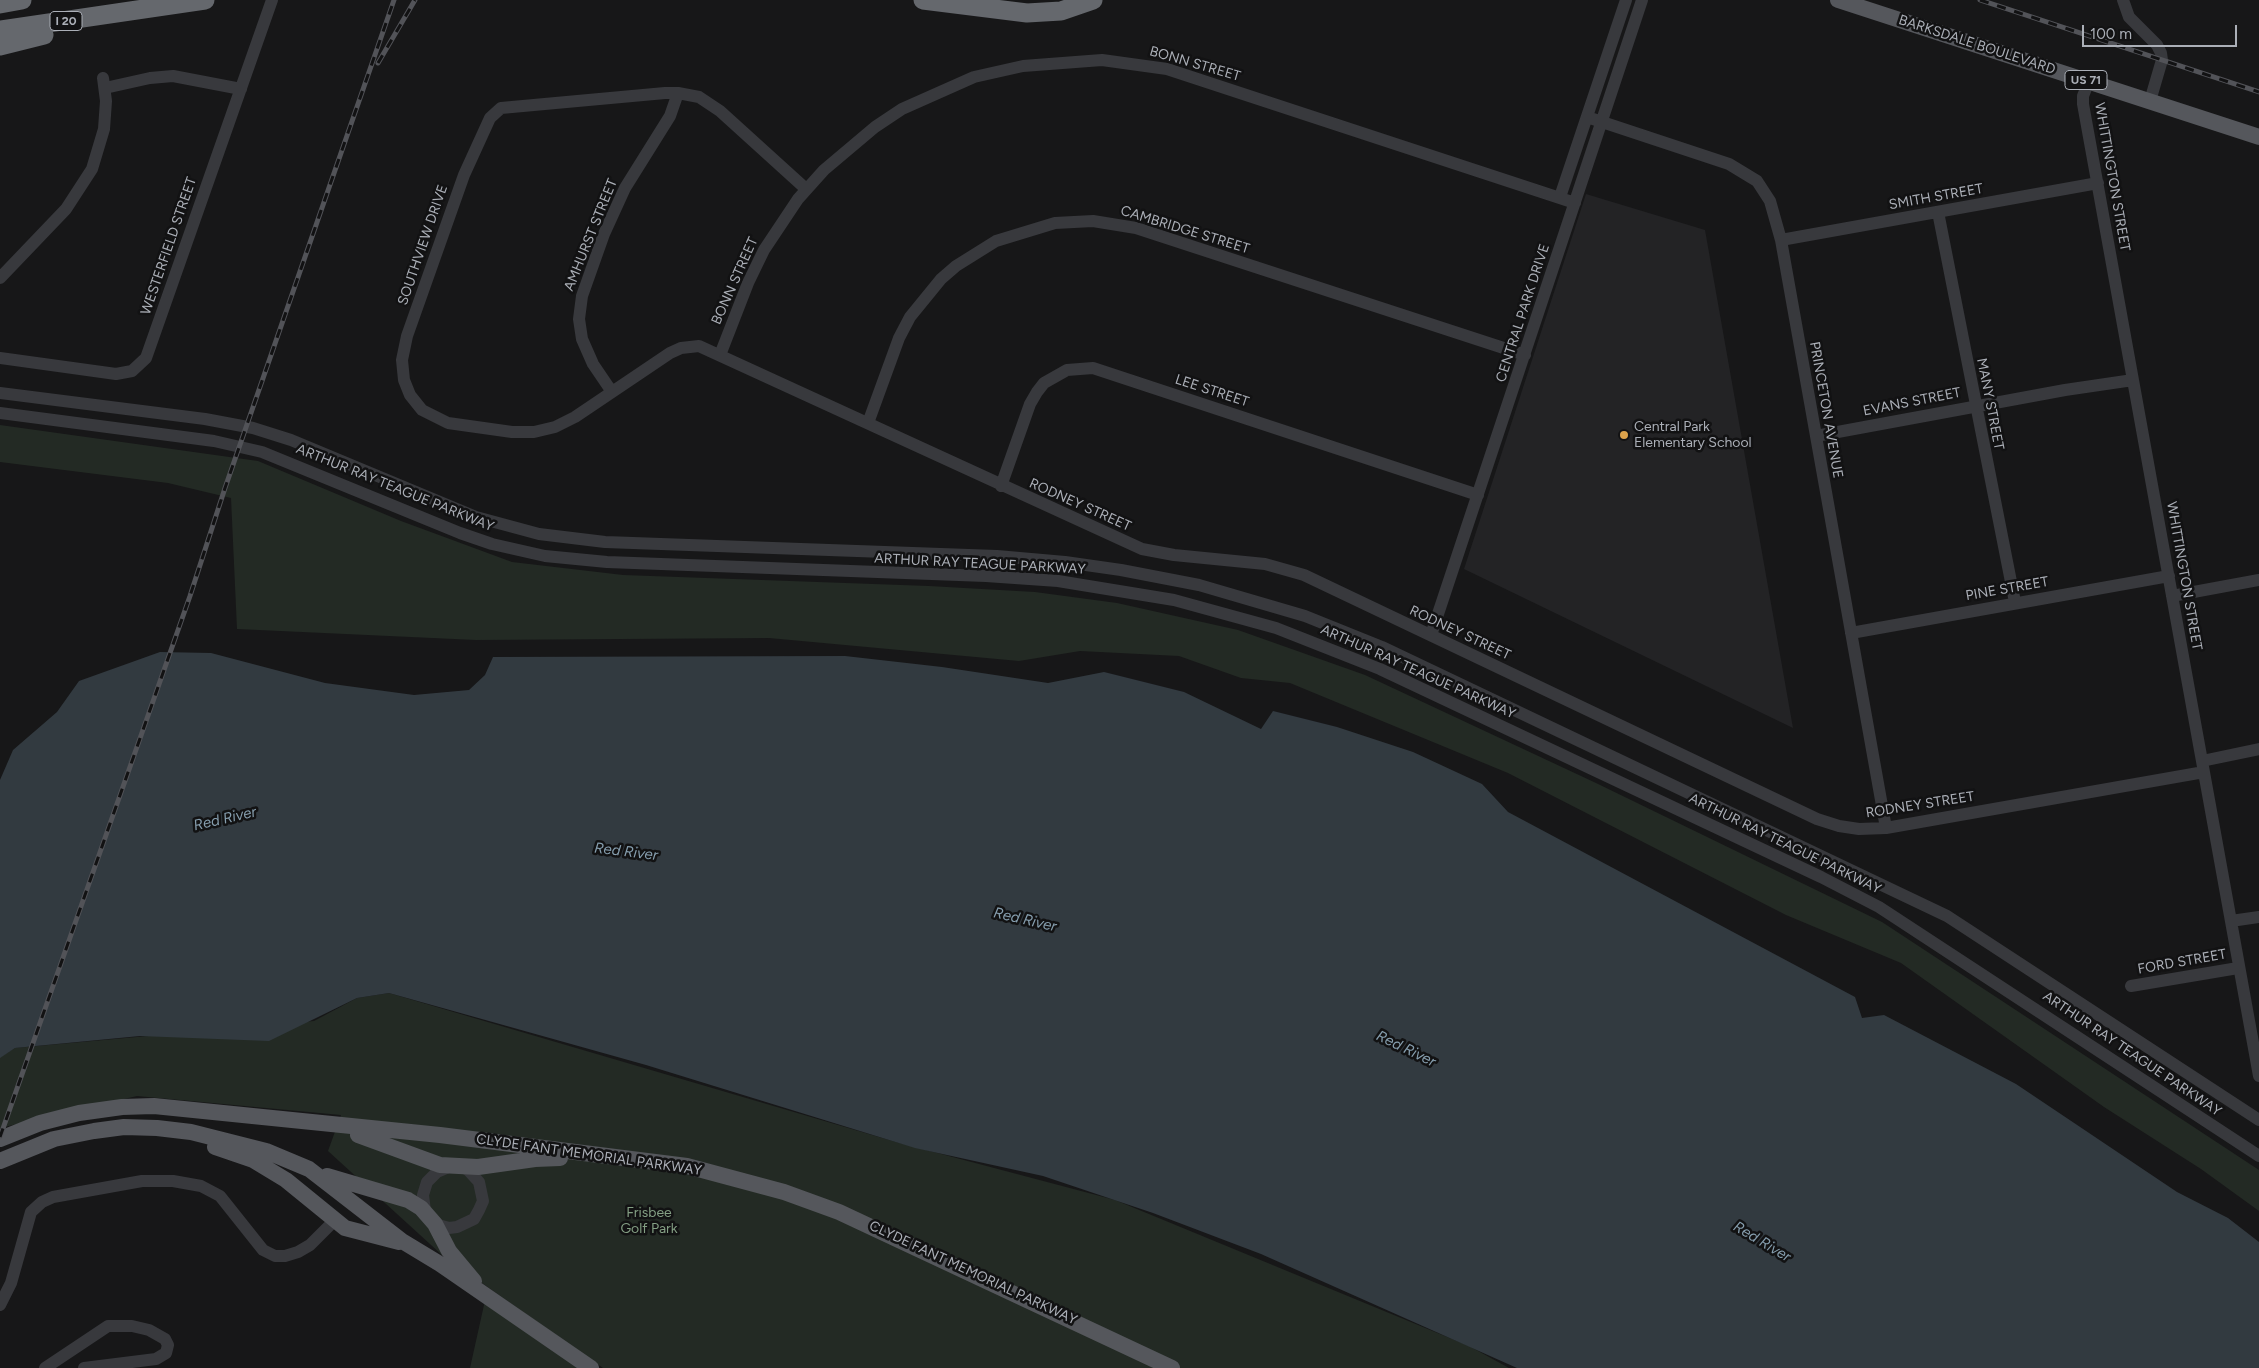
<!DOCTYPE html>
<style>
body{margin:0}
#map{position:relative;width:2259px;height:1368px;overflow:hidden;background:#171718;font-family:Figtree,sans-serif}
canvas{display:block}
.scale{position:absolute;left:2082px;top:25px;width:155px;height:22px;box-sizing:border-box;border:2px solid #abafb7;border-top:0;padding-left:6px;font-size:15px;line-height:18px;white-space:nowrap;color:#abafb7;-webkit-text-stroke:4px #121213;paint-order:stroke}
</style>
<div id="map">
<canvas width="2259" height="1368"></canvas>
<div class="scale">100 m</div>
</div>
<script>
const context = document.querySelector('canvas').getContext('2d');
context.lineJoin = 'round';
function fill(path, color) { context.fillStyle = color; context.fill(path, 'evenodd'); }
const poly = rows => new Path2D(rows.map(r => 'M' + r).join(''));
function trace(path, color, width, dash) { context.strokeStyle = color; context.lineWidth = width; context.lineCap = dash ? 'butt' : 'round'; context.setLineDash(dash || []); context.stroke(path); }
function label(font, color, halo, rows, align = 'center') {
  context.font = font + ' Figtree,sans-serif'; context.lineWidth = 5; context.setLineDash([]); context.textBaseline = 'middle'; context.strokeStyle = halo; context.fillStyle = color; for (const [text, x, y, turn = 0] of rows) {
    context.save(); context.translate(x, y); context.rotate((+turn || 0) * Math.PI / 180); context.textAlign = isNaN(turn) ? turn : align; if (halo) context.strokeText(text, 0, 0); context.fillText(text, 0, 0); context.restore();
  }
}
fill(poly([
 [1586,194,1705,230,1793,728,1464,569]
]), '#232325');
fill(poly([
 [0,425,258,461,401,521,512,562,623,575,929,586,1035,592,1117,603,1238,630,1365,675,1596,783,1882,922,2259,1170,2259,1211,2201,1169,2104,1107,1901,963,1786,915,1508,773,1290,683,1241,678,1179,656,1080,651,1019,661,769,638,476,640,237,629,231,498,168,483,0,462],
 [389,993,896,1142,1115,1200,1469,1346,1509,1368,603,1368,442,1255,328,1151,341,1115,137,1096,0,1128,0,1057,15,1048,314,1021,357,998],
 [486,1296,586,1368,470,1368]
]), '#232a24');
fill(poly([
 [160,652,211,653,325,683,414,695,469,690,485,675,493,657,845,656,942,667,1048,683,1104,672,1184,692,1261,729,1273,711,1337,727,1413,752,1482,784,1508,812,1855,997,1862,1018,1884,1015,2016,1084,2177,1192,2228,1218,2259,1242,2259,1368,1517,1368,1261,1254,1153,1213,1043,1176,915,1148,646,1065,389,993,357,998,269,1041,140,1036,15,1048,0,1058,0,780,13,750,57,712,79,681]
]), '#323a40');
trace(poly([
 [2123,0,2129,17,2157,45,2161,53,2162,60,2150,101],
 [2089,81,2083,96,2083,104,2259,1076],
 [105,88,150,78,173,76,241,89],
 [1587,117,1729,164,1757,181,1770,201,1781,240,1886,828],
 [806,189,720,111,699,97,678,93,665,93,501,108,490,118,464,175,407,336,402,360,404,380,410,395,422,410,448,423,512,432,534,432,555,427,575,417,670,353,681,348,699,346,1142,549,1174,555,1265,564,1304,575,1817,819,1839,826,1859,829,1886,828,2204,772],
 [1560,197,1626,0],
 [1938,212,2015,602],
 [1781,240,2098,183],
 [0,278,66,209,92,169,104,129,106,101,103,78],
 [720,355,748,283,764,250,798,199,824,170,875,127,902,109,974,77,1023,66,1102,60,1167,69,1575,203],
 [0,358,116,374,132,371,146,358,272,0],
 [612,392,593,364,582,339,579,319,582,296,604,234,625,188,670,116,678,93],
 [0,393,205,419,253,428,291,440,476,517,539,534,605,542,997,556,1065,562,1121,570,1199,585,1305,616,1382,647,1947,916,2259,1120],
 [0,413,214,441,262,452,460,533,492,544,545,556,607,562,986,576,1058,581,1174,600,1276,628,1380,669,1821,877,1879,907,2259,1156],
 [868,423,899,338,910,317,941,279,956,266,996,241,1055,223,1093,221,1136,228,1525,355],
 [1816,436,2065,390,2133,380],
 [1001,486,1030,404,1037,392,1044,383,1067,370,1093,368,1478,495],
 [2172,596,2259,580],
 [1851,633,2169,576],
 [1431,635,1642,0],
 [2202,761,2259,749],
 [2231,921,2259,917],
 [2131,986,2238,968],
 [425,1211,423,1195,427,1182,437,1172,451,1166],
 [435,1224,449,1228,457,1227,474,1219,479,1210,483,1201,479,1182,468,1170,460,1166],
 [0,1305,11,1283,31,1212,42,1202,53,1197,142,1181,173,1181,201,1186,220,1196,263,1250,275,1256,285,1256,298,1252,310,1245,334,1221],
 [45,1368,108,1326,132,1326,149,1330,165,1339,168,1345,166,1353,156,1359,84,1368]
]), '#38393d', 12);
trace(poly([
 [1838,0,2259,137],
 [358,1135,440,1165,478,1167,535,1159,560,1158],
 [0,1139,40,1123,79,1113,122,1107,154,1106,440,1135,687,1166,784,1192,839,1212,1172,1368],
 [215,1147,253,1160,286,1180,345,1228,399,1242],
 [0,1161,54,1139,94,1131,124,1127,157,1128,191,1132,266,1151,309,1169,402,1241,440,1264,591,1368],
 [327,1176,408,1200,421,1208,435,1224,449,1251,474,1281]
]), '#55575c', 16);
trace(poly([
 [923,0,1027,13,1061,11,1093,0],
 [0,4,22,0],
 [0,30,205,0],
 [0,46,44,35]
]), '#65686d', 19);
const rail = poly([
 [1980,0,2259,92],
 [378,63,415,0],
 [0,1137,190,596,225,488,394,0]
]);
trace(rail, '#525358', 5);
trace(rail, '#121213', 3, [9]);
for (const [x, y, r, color] of [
 [1624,435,5,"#dca24b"]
]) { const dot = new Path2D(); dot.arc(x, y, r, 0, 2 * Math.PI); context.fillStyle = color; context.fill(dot); trace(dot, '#121213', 2); }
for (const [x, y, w] of [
 [66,21,32],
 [2086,80,42]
]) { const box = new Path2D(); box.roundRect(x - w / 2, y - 9.5, w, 19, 4); context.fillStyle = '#121213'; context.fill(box); trace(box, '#abafb7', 1); }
label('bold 12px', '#abafb7', null, [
 ["I 20",66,21],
 ["US 71",2086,80]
]);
label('14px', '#abafb7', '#121213', [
 ["BARKSDALE BOULEVARD",1977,45,18],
 ["BONN STREET",1195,64,16],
 ["WHITTINGTON STREET",2112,177,80],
 ["SMITH STREET",1936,197,-10],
 ["CAMBRIDGE STREET",1185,230,17],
 ["AMHURST STREET",591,235,-68],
 ["SOUTHVIEW DRIVE",423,245,-71],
 ["WESTERFIELD STREET",169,246,-71],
 ["BONN STREET",735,281,-66],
 ["CENTRAL PARK DRIVE",1523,313,-72],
 ["LEE STREET",1212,391,18],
 ["EVANS STREET",1912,402,-11],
 ["MANY STREET",1990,404,79],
 ["PRINCETON AVENUE",1826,410,80],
 ["ARTHUR RAY TEAGUE PARKWAY",395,488,22],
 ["RODNEY STREET",1080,505,24],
 ["ARTHUR RAY TEAGUE PARKWAY",980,564,3],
 ["WHITTINGTON STREET",2184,576,80],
 ["PINE STREET",2007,589,-10],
 ["RODNEY STREET",1460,633,25],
 ["ARTHUR RAY TEAGUE PARKWAY",1418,672,24],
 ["RODNEY STREET",1920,805,-9],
 ["ARTHUR RAY TEAGUE PARKWAY",1785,844,26],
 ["FORD STREET",2182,962,-10],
 ["ARTHUR RAY TEAGUE PARKWAY",2132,1054,34],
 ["CLYDE FANT MEMORIAL PARKWAY",589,1155,8],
 ["CLYDE FANT MEMORIAL PARKWAY",973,1273,25]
]);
label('14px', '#abafb7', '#121213', [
 ["Central Park",1634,427],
 ["Elementary School",1634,443]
], 'left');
label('14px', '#849f84', '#121213', [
 ["Frisbee",649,1213],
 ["Golf Park",649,1229]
]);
label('italic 15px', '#869eae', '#121213', [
 ["Red River",225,819,-13],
 ["Red River",626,852,7],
 ["Red River",1025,920,13],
 ["Red River",1406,1049,26],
 ["Red River",1762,1242,31]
]);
</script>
